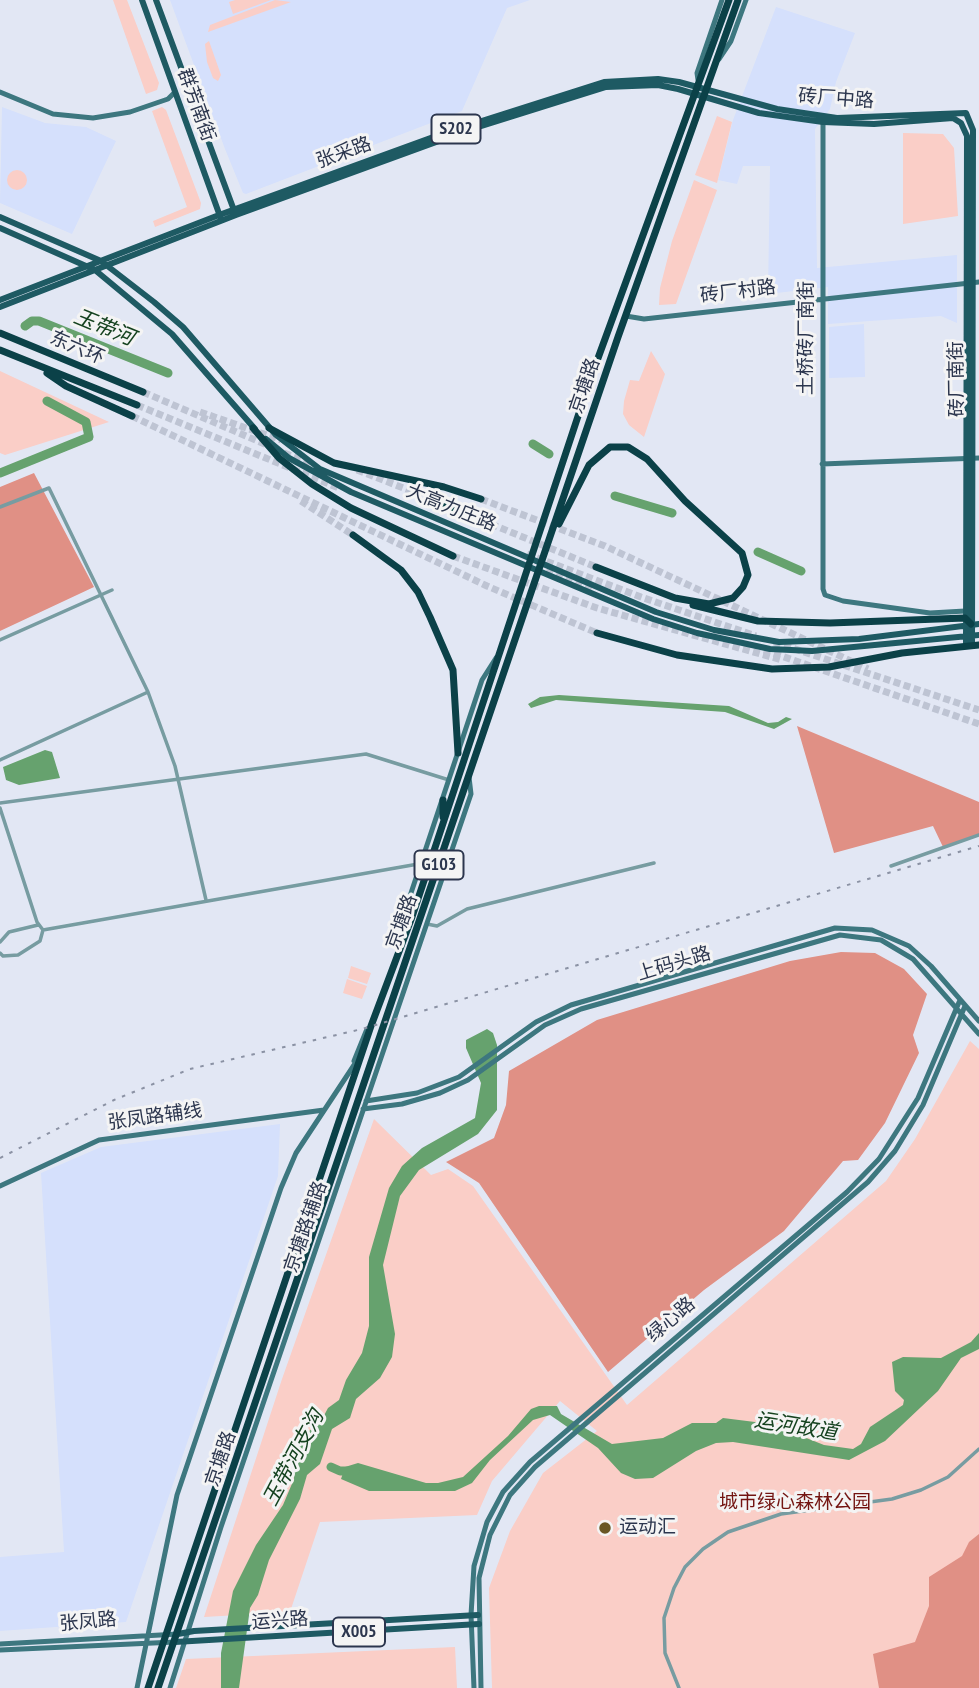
<!DOCTYPE html>
<meta charset="utf-8">
<style>
body{margin:0}
canvas{display:block;background:#e2e7f4}
</style>
<canvas width="979" height="1688"></canvas>
<script>
const context = document.querySelector('canvas').getContext('2d');
context.lineJoin = 'round';
function fill(path, color) { context.fillStyle = color; context.fill(path, 'evenodd'); }
const poly = rows => new Path2D(rows.map(r => 'M' + r).join(''));
function trace(path, color, width, dash) { context.strokeStyle = color; context.lineWidth = width; context.lineCap = dash ? 'butt' : 'round'; context.setLineDash(dash || []); context.stroke(path); }
function label(font, color, halo, rows, align = 'center') {
  context.font = font + ' "PT Sans Narrow","Noto Sans SC",sans-serif'; context.lineWidth = 6; context.setLineDash([]); context.textBaseline = 'middle'; context.strokeStyle = halo; context.fillStyle = color; for (const [text, x, y, turn = 0] of rows) {
    context.save(); context.translate(x, y); context.rotate((+turn || 0) * Math.PI / 180); context.textAlign = isNaN(turn) ? turn : align; if (halo) context.strokeText(text, 0, 0); context.fillText(text, 0, 0); context.restore();
  }
}
fill(poly([
 [170,0,530,0,507,8,462,111,246,194,243,193,225,149],
 [776,7,855,33,836,82,830,109,815,129,817,268,957,255,957,323,941,316,828,324,828,287,768,294,770,166,743,166,737,184,718,180,733,120],
 [2,107,45,123,86,127,116,141,72,234,0,203],
 [864,324,865,377,829,378,829,327],
 [280,1124,278,1176,126,1622,0,1631,0,1557,64,1552,41,1173,101,1147]
]), '#d5e0fc');
fill(poly([
 [113,0,127,0,159,83,157,90,146,94],
 [235,0,271,0,233,14,229,2],
 [275,0,291,2,208,32,210,25],
 [209,41,221,75,218,81,213,78,207,62,205,44],
 [162,107,166,110,201,203,200,209,155,227,153,221,187,207,152,111],
 [717,116,732,122,717,183,695,175],
 [903,133,943,134,954,148,958,216,903,224],
 '7 180a10 10 0 1 1 20 0a10 10 0 1 1-20 0Z',
 [694,180,717,190,676,304,659,305,660,288,672,241],
 [651,351,665,374,644,437,629,425,623,414,624,401,630,380,639,381],
 [0,371,109,422,5,455,0,453],
 [351,966,371,973,367,984,348,978],
 [347,979,367,986,362,999,343,993],
 [970,1041,979,1049,979,1688,492,1688,489,1588,510,1531,543,1473,597,1431,560,1401,492,1481,477,1515,320,1522,290,1612,204,1617,282,1379,374,1119,431,1175,448,1169,473,1186,627,1405,886,1181,915,1139],
 [455,1647,457,1688,176,1688,186,1659]
]), '#facec7');
fill(poly([
 [34,473,94,587,0,631,0,487],
 [797,726,979,802,979,834,943,847,933,826,834,853],
 [841,952,875,953,904,969,927,994,913,1035,919,1053,885,1123,858,1160,843,1161,784,1231,704,1290,608,1372,479,1183,446,1162,494,1138,506,1105,509,1071,597,1020,790,961],
 [979,1534,979,1688,879,1688,873,1654,915,1642,929,1606,929,1577,962,1556,969,1542]
]), '#e09085');
fill(poly([
 [559,695,729,706,768,723,778,722,786,717,792,719,774,729,725,712,556,700,531,708,528,704,540,697],
 [45,750,52,752,60,778,19,785,6,780,3,767],
 [487,1029,493,1033,497,1045,497,1110,478,1134,419,1170,400,1196,383,1265,395,1334,392,1357,380,1378,356,1399,350,1418,332,1429,320,1464,307,1475,300,1499,269,1560,258,1595,250,1608,239,1688,221,1688,221,1653,233,1591,256,1545,283,1505,294,1479,292,1461,296,1449,305,1434,320,1423,328,1408,339,1400,346,1380,362,1353,369,1326,369,1257,389,1188,402,1166,422,1148,475,1118,481,1083,466,1048,466,1040],
 [979,1333,979,1349,961,1358,938,1391,885,1441,849,1460,733,1442,716,1443,696,1451,653,1478,635,1479,621,1473,598,1448,550,1415,533,1420,490,1460,472,1483,455,1491,369,1491,341,1479,345,1467,358,1463,426,1483,438,1483,463,1477,508,1436,531,1409,539,1406,557,1406,561,1414,612,1444,663,1438,692,1423,716,1423,723,1418,771,1424,824,1445,853,1449,861,1444,870,1427,903,1405,904,1400,895,1391,892,1362,903,1357,941,1358,971,1342]
]), '#66a26e');
trace(poly([
 [25,326,32,321,39,321,168,373],
 [533,444,549,454],
 [0,473,89,437,86,422,47,401],
 [615,496,672,513],
 [758,552,801,571],
 [331,1467,340,1471,355,1471]
]), '#66a26e', 9);
trace(poly([
 [143,392,267,445],
 [137,405,341,489],
 [200,412,281,440],
 [132,416,487,586,597,633],
 [284,453,312,464],
 [357,470,432,499],
 [481,499,605,546,868,669],
 [301,501,353,535],
 [491,524,596,567],
 [527,554,641,597,756,636],
 [453,556,597,608,782,660],
 [546,571,595,589],
 [774,642,979,710],
 [764,650,979,724]
]), '#bec4d3', 7, [7, 3.5]);
trace(poly([
 [0,507,49,488,148,692,175,766,206,900],
 [0,640,112,590],
 [0,760,148,692],
 [0,803,366,754,449,780],
 [0,808,37,922,43,930],
 [891,866,979,835],
 [427,924,437,926,467,909,654,863],
 [43,930,441,860],
 [0,942,9,932,38,925],
 [0,953,3,956,18,955,40,941,43,930],
 [679,1688,665,1653,664,1618,674,1588,685,1567,703,1549,728,1532,781,1514,892,1499,921,1490,948,1477,979,1449]
]), '#779ca1', 3.5);
trace(poly([
 [719,59,731,41,746,0],
 [698,80,697,73,722,0],
 [0,92,53,114,93,118,130,112,168,99,175,92],
 [823,122,823,589,825,595,843,601,930,613,965,611],
 [626,316,644,319,979,282],
 [822,464,979,458],
 [401,940,404,914,482,680,496,658],
 [354,1061,367,1029],
 [366,1101,417,1093,459,1077,536,1022,571,1005,835,928,872,930,909,946,931,966,979,1021],
 [363,1109,402,1104,440,1093,468,1080,545,1025,581,1009,840,935,881,940,913,959,979,1034],
 [0,1186,99,1140,324,1110],
 [0,1644,178,1634],
 [0,1650,175,1642],
 [137,1688,177,1495,281,1188,296,1153,358,1059],
 [170,1688,221,1527,471,794,469,777],
 [474,1688,471,1615,474,1566,487,1522,503,1492,530,1462,847,1192,879,1159,918,1098,960,1000],
 [481,1688,479,1578,490,1535,510,1495,535,1467,868,1182,895,1151,923,1105,965,1006]
]), '#3d777f', 5);
trace(poly([
 [142,0,221,219],
 [156,0,235,213],
 [0,217,101,261,154,302,183,327,276,435,320,469,656,612,714,630,779,642,859,639,979,624],
 [0,228,95,270,172,334,255,429],
 [0,300,219,215,447,132,604,82,658,79,679,82,777,109,837,118,966,113,973,130,972,645],
 [0,307,236,215,472,129,606,87,658,85,678,89,759,113,823,122,874,124,953,118,961,123,967,136,966,645],
 [266,439,289,458,351,492,653,619,697,633,770,649,812,651,979,635],
 [178,1634,194,1631,478,1615],
 [175,1642,479,1624]
]), '#1e5a63', 6);
trace(poly([
 [0,333,143,392],
 [0,350,137,405],
 [47,373,66,386,132,416],
 [253,428,279,458,312,484,351,508,453,556],
 [269,428,334,463,444,487,481,499],
 [432,499,491,524],
 [559,524,589,465,610,447,628,447,647,459,685,501,742,553,748,575,743,587,733,598,709,604,675,598,596,567],
 [353,535,401,570,418,592,430,617,453,670,458,753],
 [693,605,758,621,830,623,965,618,971,624],
 [597,633,677,655,772,669,829,667,902,653,979,645],
 [443,800,443,817],
 [148,1688,371,1026,412,917,590,380,729,0],
 [158,1688,618,337,738,0]
]), '#0b4148', 7);
trace(poly([
 [0,1158,114,1100,190,1069,362,1029,979,846]
]), '#8b92a4', 2, [3.5, 7]);
for (const [x, y, r, color] of [
 [605,1528,7,"#695624"]
]) { const dot = new Path2D(); dot.arc(x, y, r, 0, 2 * Math.PI); context.fillStyle = color; context.fill(dot); trace(dot, '#f4f4f4', 2.5); }
for (const [x, y, w] of [
 [456,129,49],
 [439,865,49],
 [359,1632,52]
]) { const box = new Path2D(); box.roundRect(x - w / 2, y - 14.5, w, 29, 5); context.fillStyle = '#f4f4f4'; context.fill(box); trace(box, '#2c364e', 2); }
label('bold 18px', '#2c364e', null, [
 ["S202",456,129],
 ["G103",439,865],
 ["X005",359,1632]
]);
label('19px', '#2c364e', '#f4f4f4', [
 ["砖厂中路",836,99,4],
 ["群芳南街",196,105,70],
 ["张采路",344,153,-20],
 ["砖厂村路",738,292,-7],
 ["土桥砖厂南街",807,338,-90],
 ["东六环",77,348,23],
 ["砖厂南街",957,379,-91],
 ["京塘路",585,386,-71],
 ["大高力庄路",451,508,22],
 ["京塘路",402,922,-70],
 ["上码头路",674,964,-17],
 ["张凤路辅线",155,1117,-8],
 ["京塘路辅路",306,1227,-71],
 ["绿心路",671,1320,-41],
 ["京塘路",221,1459,-71],
 ["运兴路",280,1621,-4],
 ["张凤路",88,1622,-5]
]);
label('19px', '#731411', '#f4f4f4', [
 ["城市绿心森林公园",795,1503]
]);
label('19px', '#2c364e', '#f4f4f4', [
 ["运动汇",619,1528]
], 'left');
label('italic 21px', '#15421f', '#f4f4f4', [
 ["玉带河",104,328,22],
 ["运河故道",796,1427,9],
 ["玉带河支沟",294,1458,-62]
]);
</script>
